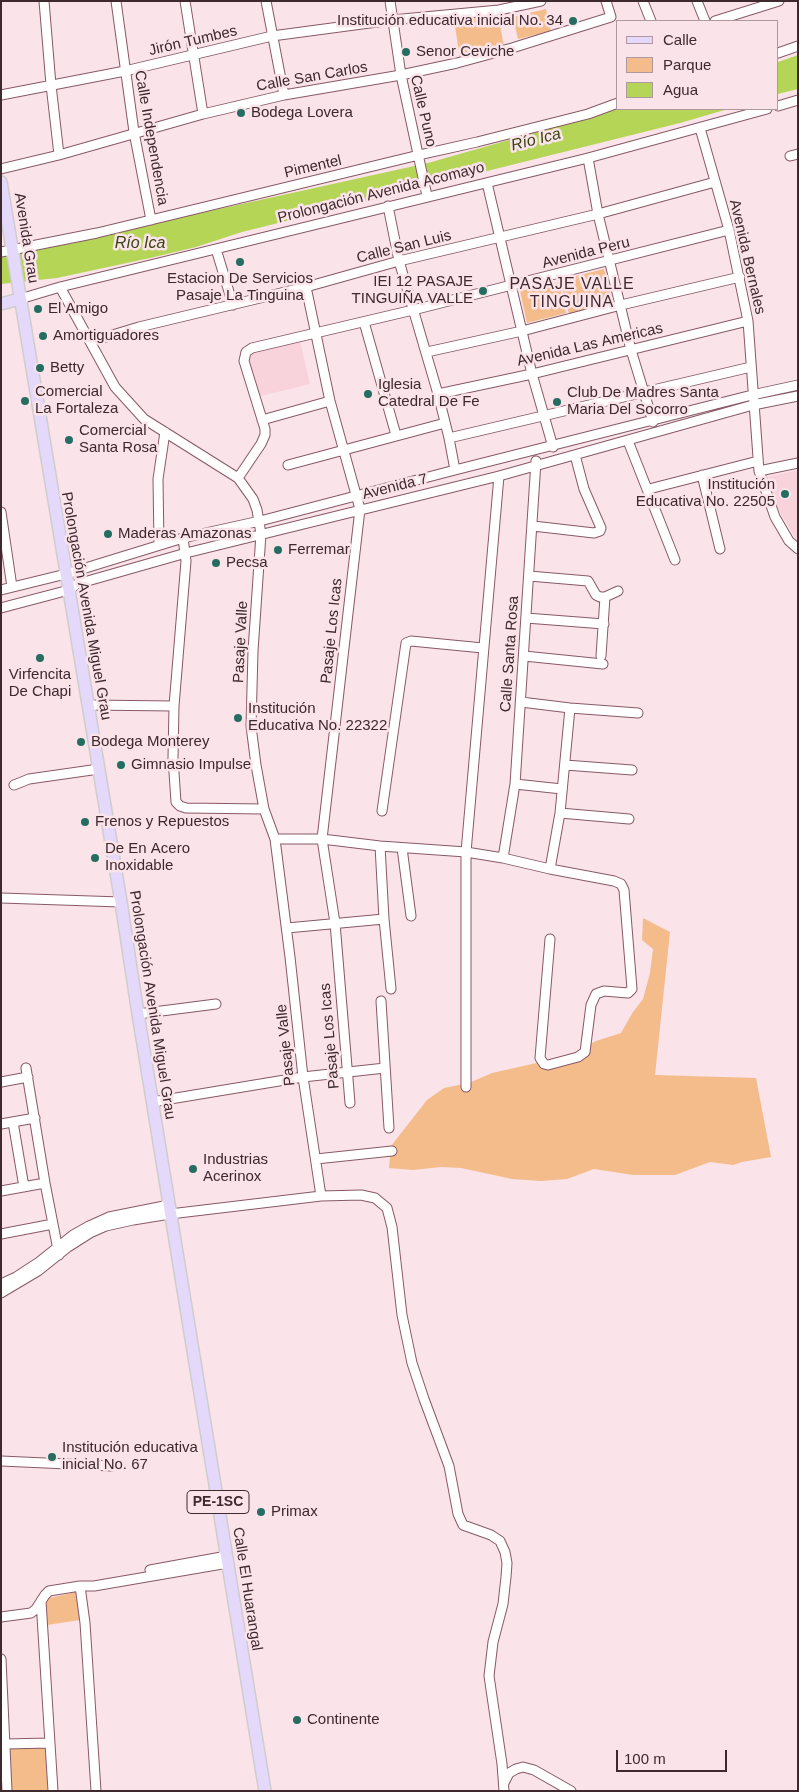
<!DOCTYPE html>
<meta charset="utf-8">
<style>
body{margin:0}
#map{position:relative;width:799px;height:1792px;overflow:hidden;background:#fae3e9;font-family:Arial,sans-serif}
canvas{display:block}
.frame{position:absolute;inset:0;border:2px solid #3d292e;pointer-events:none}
.legend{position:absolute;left:616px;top:20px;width:162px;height:90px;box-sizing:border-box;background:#fae3e9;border:1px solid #ae999e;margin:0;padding:6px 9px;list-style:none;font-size:15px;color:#3d292e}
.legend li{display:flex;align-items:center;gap:10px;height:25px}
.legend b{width:25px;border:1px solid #ae999e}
.scale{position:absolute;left:616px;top:1750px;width:111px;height:22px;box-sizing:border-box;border:2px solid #3d292e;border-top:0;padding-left:6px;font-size:15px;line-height:18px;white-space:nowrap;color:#3d292e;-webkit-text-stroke:4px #fae3e9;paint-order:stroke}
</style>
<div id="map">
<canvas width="799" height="1792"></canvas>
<div class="frame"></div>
<ul class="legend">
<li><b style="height:6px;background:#e5d9fb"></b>Calle</li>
<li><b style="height:14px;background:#f4bc8b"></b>Parque</li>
<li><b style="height:14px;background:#b5d557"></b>Agua</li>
</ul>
<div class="scale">100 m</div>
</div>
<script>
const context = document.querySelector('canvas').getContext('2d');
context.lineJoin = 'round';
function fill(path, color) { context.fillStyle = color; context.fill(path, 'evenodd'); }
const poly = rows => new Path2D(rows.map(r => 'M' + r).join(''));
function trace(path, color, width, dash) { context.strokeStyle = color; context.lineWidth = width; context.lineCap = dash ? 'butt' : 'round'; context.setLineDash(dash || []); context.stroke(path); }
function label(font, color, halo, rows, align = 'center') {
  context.font = font + ' Arial,sans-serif'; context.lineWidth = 5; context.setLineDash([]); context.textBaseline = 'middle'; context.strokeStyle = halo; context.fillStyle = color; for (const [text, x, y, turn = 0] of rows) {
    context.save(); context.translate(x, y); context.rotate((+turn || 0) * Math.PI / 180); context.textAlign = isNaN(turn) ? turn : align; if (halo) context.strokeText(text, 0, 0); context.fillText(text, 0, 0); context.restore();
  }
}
fill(poly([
 [300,341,310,384,257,397,247,354],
 [798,470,798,539,796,539,779,511,767,477]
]), '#f9d3dc');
fill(poly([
 [546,9,551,31,518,39,513,17],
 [498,15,504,46,460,60,454,19],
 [604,269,613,303,569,314,560,280],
 [559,282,566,313,527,323,520,291],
 [643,918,670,932,655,1075,756,1078,771,1157,742,1162,733,1165,710,1162,675,1175,633,1175,594,1169,567,1179,541,1181,512,1179,461,1168,441,1167,413,1170,389,1168,391,1146,427,1100,444,1088,469,1083,492,1073,568,1056,596,1041,621,1033,633,1012,643,999,650,973,653,949,642,940],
 [76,1592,80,1620,47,1625,45,1599],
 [45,1745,48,1791,11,1791,8,1748]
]), '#f4bc8b');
fill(poly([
 [798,55,798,89,778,94,778,62],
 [618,109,728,109,680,123,242,232,196,247,150,258,57,278,1,284,1,257,428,163]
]), '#b5d557');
const minor = poly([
 [44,1,51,85,59,155],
 [116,1,134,132,151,220],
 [185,1,203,114],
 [266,1,284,95],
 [390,1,401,75,427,196],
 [643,1,651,21],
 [697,1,705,21],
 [715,21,779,1],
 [778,53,798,46],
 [1,95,125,71,272,36,392,20,499,10,541,1],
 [778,106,798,100],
 [700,128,729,230,748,321,759,471,775,517,789,541,798,549],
 [790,156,798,154],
 [588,158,598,214,631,350,653,422],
 [1,169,59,155,203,114,284,95,401,75,457,63,512,48,611,17,606,1],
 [487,183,532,374,553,447],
 [388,206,399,261,438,394,449,438,455,470],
 [216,249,233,305],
 [1,252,97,233,419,155,477,142,588,114,618,103],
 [60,287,115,387,144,419,238,478,253,499,257,510,261,534,253,651,251,726,256,765,264,809,275,839,290,957,303,1077,321,1196],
 [306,287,330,401,360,509,322,839,335,923,350,1103],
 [20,299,60,287,588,158,767,109],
 [364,322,396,435],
 [99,339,139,327,306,287,399,261,598,214,715,182],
 [427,352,522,331,621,305,740,277],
 [438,394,532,374,748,321],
 [262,420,330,401],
 [449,438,751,367],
 [628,441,675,560],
 [288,465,445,423],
 [759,471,798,463],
 [702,475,720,549],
 [238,478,261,444,265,435,265,429,244,361,246,352,252,348,413,310,729,230],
 [649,489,758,461],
 [1,512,12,587],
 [533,526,594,533,600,531,601,528,584,489,575,455],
 [183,538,186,561,174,706,173,758,176,802,180,806,186,808,264,809],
 [159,545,158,479,165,432],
 [529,576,588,581,596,595,600,597,605,597,618,591],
 [1,590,66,574,183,538,260,521,455,470,752,395,798,385],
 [1,608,69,590,77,584,186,553,499,476,753,405,798,396],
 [526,618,604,624],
 [524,656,603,664],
 [601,656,605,597],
 [521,702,570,708,638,713],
 [88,705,174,706],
 [565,765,632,770],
 [515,784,562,789],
 [14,785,29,779,99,769],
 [382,811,406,643,411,641,483,648],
 [560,813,629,819],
 [275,839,322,839,380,846,466,852,503,858,550,869,614,881,621,884,624,890,632,989,628,993,604,991,596,994,591,1005,585,1052,578,1057,548,1065,544,1064,540,1058,550,939],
 [380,846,384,919,391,989],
 [402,848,411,916],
 [503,858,515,784,536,461],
 [550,869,560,813,570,708],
 [1,898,121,902],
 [287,928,384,919],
 [381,1001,389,1128],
 [138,1014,216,1004],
 [26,1068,45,1183,59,1255],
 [1,1082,28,1077],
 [466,1087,466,852,499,476],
 [152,1102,303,1077,385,1068],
 [13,1122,24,1187],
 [1,1124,35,1118],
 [316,1159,392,1151],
 [1,1191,45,1183],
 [1,1234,53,1224],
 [1,1284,16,1277,39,1262,73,1235,89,1226,109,1217,169,1205],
 [1,1293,38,1271,68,1247,90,1233,106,1226,133,1220,170,1214,321,1196,361,1195,375,1198,387,1208,392,1227,402,1315,412,1363,424,1399,449,1466,458,1514,463,1525,491,1535,500,1541,505,1552,507,1563,506,1577,503,1604,493,1642,489,1676,502,1764,504,1791],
 [1,1461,112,1466],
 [150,1570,227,1556],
 [80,1586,85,1623,96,1791],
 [41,1601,53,1791],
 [1,1617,31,1613,36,1609,45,1595,49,1591,80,1586,94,1586,228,1563],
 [1,1659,7,1791],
 [5,1744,49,1743],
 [504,1783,509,1773,516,1769,523,1767,534,1770,571,1791]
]);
const major = poly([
 [1,182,121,902,138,1014,265,1791],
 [1,304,20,299]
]);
trace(minor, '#885966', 11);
trace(major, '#d0cccd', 14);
trace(minor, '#fff', 9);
trace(major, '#e5d9fb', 11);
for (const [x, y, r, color] of [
 [573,21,5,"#256c61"],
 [406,52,5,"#256c61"],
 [241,113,5,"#256c61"],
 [240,262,5,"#256c61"],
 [483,291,5,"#256c61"],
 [38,309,5,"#256c61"],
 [43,336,5,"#256c61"],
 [40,368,5,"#256c61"],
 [368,394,5,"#256c61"],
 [25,401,5,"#256c61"],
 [557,402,5,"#256c61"],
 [69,440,5,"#256c61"],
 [785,494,5,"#256c61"],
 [108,534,5,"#256c61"],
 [278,550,5,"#256c61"],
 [216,563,5,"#256c61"],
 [40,658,5,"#256c61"],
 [238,718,5,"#256c61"],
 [81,742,5,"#256c61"],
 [121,765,5,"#256c61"],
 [85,822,5,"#256c61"],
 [95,858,5,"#256c61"],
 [193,1169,5,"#256c61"],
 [52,1457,5,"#256c61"],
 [261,1512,5,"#256c61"],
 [297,1720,5,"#256c61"]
]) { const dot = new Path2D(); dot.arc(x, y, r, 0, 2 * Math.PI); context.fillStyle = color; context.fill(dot); trace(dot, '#fae3e9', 2); }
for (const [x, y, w] of [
 [218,1502,62]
]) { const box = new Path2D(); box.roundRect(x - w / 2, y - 11.5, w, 23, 4); context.fillStyle = '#fae3e9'; context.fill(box); trace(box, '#3d292e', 1); }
label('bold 14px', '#3d292e', null, [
 ["PE-1SC",218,1502]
]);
label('15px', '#3d292e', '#fae3e9', [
 ["Institución educativa inicial No. 34",563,21,"right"],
 ["Senor Ceviche",416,52],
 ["Bodega Lovera",251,113],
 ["Estacion De Servicios",240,279,"center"],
 ["Pasaje La Tinguina",240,296,"center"],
 ["IEI 12 PASAJE",473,282,"right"],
 ["TINGUIÑA VALLE",473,299,"right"],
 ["El Amigo",48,309],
 ["Amortiguadores",53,336],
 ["Betty",50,368],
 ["Iglesia",378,385],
 ["Catedral De Fe",378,402],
 ["Comercial",35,392],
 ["La Fortaleza",35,409],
 ["Club De Madres Santa",567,393],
 ["Maria Del Socorro",567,410],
 ["Comercial",79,431],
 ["Santa Rosa",79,448],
 ["Institución",775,485,"right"],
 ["Educativa No. 22505",775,502,"right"],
 ["Maderas Amazonas",118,534],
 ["Ferremar",288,550],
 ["Pecsa",226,563],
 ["Virfencita",40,675,"center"],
 ["De Chapi",40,692,"center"],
 ["Institución",248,709],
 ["Educativa No. 22322",248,726],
 ["Bodega Monterey",91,742],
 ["Gimnasio Impulse",131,765],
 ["Frenos y Repuestos",95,822],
 ["De En Acero",105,849],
 ["Inoxidable",105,866],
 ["Industrias",203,1160],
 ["Acerinox",203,1177],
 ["Institución educativa",62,1448],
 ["inicial No. 67",62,1465],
 ["Primax",271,1512],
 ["Continente",307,1720]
], 'left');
label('15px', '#3d292e', '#fae3e9', [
 ["Jirón Tumbes",193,41,-13],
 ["Calle San Carlos",312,77,-10],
 ["Calle Puno",423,111,77],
 ["Calle Independencia",151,138,80],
 ["Pimentel",313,167,-13],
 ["Prolongación Avenida Acomayo",381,193,-14],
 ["Avenida Grau",26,238,81],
 ["Calle San Luis",404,247,-14],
 ["Avenida Peru",586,253,-14],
 ["Avenida Bernales",747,257,77],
 ["Avenida Las Americas",590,345,-13],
 ["Avenida 7",395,487,-14],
 ["Prolongación Avenida Miguel Grau",86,606,80],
 ["Pasaje Los Icas",332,631,-84],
 ["Pasaje Valle",241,642,-87],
 ["Calle Santa Rosa",510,654,-86],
 ["Prolongación Avenida Miguel Grau",152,1005,81],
 ["Pasaje Los Icas",330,1036,-95],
 ["Pasaje Valle",286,1045,-96],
 ["Calle El Huarangal",247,1589,81]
]);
label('italic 16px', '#384411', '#fae3e9', [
 ["Río Ica",536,140,-14],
 ["Río Ica",140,244]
]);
context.letterSpacing = '1px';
label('16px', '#3d292e', '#fae3e9', [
 ["PASAJE VALLE",572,285],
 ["TINGUINA",572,303]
]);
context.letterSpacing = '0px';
</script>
